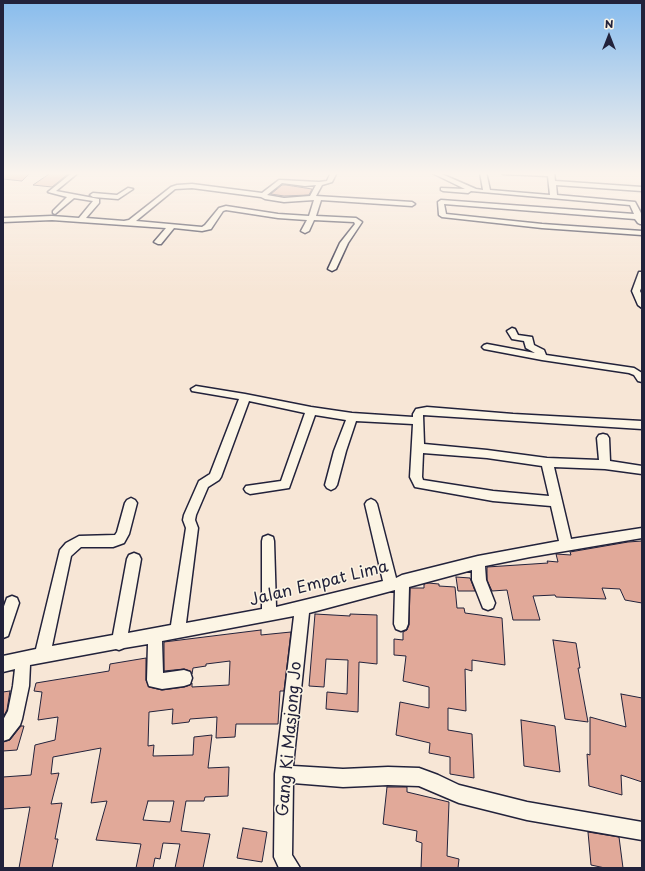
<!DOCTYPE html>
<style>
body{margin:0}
#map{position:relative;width:645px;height:871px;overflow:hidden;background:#f7e6d6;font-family:"Playpen Sans",sans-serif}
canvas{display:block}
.frame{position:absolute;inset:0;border:4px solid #22223b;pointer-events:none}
.north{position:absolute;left:589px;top:16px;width:40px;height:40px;-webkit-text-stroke:3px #fcf5e5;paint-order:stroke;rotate:0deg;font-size:11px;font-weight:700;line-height:16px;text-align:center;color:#22223b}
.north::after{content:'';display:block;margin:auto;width:14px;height:18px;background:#22223b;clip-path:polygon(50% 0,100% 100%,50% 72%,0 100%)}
</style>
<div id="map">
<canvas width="645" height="871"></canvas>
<div class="frame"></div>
<div class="north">N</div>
</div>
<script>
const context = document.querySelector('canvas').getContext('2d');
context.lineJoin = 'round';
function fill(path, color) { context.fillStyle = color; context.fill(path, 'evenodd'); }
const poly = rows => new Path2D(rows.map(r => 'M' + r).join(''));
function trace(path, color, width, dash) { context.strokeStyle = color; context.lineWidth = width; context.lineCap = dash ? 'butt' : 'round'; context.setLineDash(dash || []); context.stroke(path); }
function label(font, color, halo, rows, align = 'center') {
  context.font = font + ' "Playpen Sans",sans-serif'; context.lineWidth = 3; context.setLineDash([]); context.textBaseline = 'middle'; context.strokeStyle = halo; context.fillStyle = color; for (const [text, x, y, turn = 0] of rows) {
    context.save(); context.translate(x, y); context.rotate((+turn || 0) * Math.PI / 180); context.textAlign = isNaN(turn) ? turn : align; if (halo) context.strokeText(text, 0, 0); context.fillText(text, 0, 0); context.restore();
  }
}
const building = poly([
 [3,172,31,172,22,181,3,179,3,172],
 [52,172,69,173,52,187,33,185,52,172],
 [282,185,286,185,312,189,309,195,284,196,271,194,282,185],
 [642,541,642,603,625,600,620,589,602,588,606,599,556,597,555,595,533,596,540,620,513,620,507,590,492,591,487,580,487,567,548,563,547,561,558,562,556,554,571,555,570,552,628,542,642,541],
 [456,577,470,578,475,591,458,591,456,577],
 [428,583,439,584,439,586,455,587,457,608,464,608,465,613,502,618,505,665,472,660,472,671,465,669,466,711,448,708,448,730,472,734,474,778,450,774,450,757,429,753,430,743,396,735,400,702,429,708,429,687,403,681,406,656,394,655,394,639,403,640,403,632,407,630,409,625,410,588,424,588,424,584,428,583],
 [315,614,350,616,350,614,377,615,377,664,359,662,358,712,326,709,327,692,347,694,348,660,326,659,324,687,309,686,315,614],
 [261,630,261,635,291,632,284,691,280,691,278,724,236,724,235,737,216,738,217,717,190,719,189,722,172,724,173,709,149,712,148,746,154,745,153,756,193,755,194,737,212,735,208,768,229,767,228,796,205,797,204,801,186,801,181,831,210,834,203,868,175,868,180,844,163,843,160,859,155,858,153,868,136,868,141,844,96,840,107,801,91,803,101,748,53,757,51,774,59,773,51,804,62,803,55,839,58,839,52,868,19,868,30,807,3,809,3,777,31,775,35,745,55,740,58,717,38,720,42,692,34,691,36,683,109,671,110,664,146,658,146,680,149,687,162,690,184,687,190,685,192,683,192,687,229,685,230,661,206,664,206,666,193,668,192,674,190,671,184,669,164,671,164,642,261,630],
 [148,801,174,801,170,822,143,820,148,801],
 [553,640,576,643,580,668,578,668,588,722,565,719,553,640],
 [10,691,7,710,3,717,3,692,10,691],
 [621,694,642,698,642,782,621,775,622,795,589,786,587,754,590,755,590,717,626,727,621,694],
 [521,720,555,726,560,772,524,766,521,720],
 [21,726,24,726,17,750,3,751,3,742,10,740,21,726],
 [387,787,407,787,407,792,449,802,447,856,459,859,458,868,421,868,422,843,416,841,417,831,383,824,387,787],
 [243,828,267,832,262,862,237,858,243,828],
 [588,832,619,837,623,868,605,868,591,865,588,832]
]);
fill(building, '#e1a999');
trace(building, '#22223b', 1);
const street = poly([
 [73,172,79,172,56,191,99,199,99,203,86,218,124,221,129,220,171,187,177,185,192,184,262,193,279,180,319,182,327,181,331,172,337,172,332,182,322,185,316,196,412,202,415,204,412,206,321,200,316,216,356,218,362,222,348,243,336,269,332,271,328,269,340,243,355,224,354,222,314,220,309,231,305,233,301,231,307,220,278,218,226,210,223,211,211,229,202,231,174,228,161,244,158,244,154,242,166,228,52,220,3,222,3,218,52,216,79,218,93,201,74,198,55,214,53,213,53,211,67,197,48,192,73,172],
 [282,183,305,186,316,185,310,196,284,198,267,195,282,183],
 [192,188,261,197,265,199,284,202,314,200,309,216,278,214,226,206,219,208,205,225,202,227,136,221,175,189,192,188],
 [430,172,437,172,476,189,483,190,480,172,486,172,490,190,550,195,548,176,503,174,500,172,554,172,555,181,642,187,642,191,556,185,557,195,635,202,642,215,642,224,640,224,638,223,635,219,444,204,446,214,542,224,642,231,642,235,542,228,442,217,439,215,438,202,441,200,634,214,630,205,471,191,468,193,443,191,441,190,441,188,465,189,430,172],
 [128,188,133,189,118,199,93,197,90,195,93,193,117,195,128,188],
 [639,272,642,272,642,286,640,291,642,295,642,308,638,305,632,291,639,272],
 [512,328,515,329,518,335,532,337,534,345,544,350,546,355,634,368,642,373,642,382,638,381,634,375,629,373,542,360,484,349,482,347,484,345,487,344,535,353,526,348,524,341,512,339,507,331,512,328],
 [196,386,245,394,311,407,352,413,413,417,413,414,416,409,427,407,513,414,642,421,642,429,423,415,424,444,487,450,547,458,599,460,597,438,599,435,603,434,607,435,609,438,610,461,642,466,642,474,605,469,554,467,571,539,642,528,642,538,530,557,485,566,486,580,495,603,493,608,488,610,483,608,481,603,472,580,472,570,409,587,408,624,406,629,401,631,396,629,394,624,395,590,309,613,293,766,343,769,388,767,419,768,438,775,459,785,527,802,642,822,642,840,527,820,459,803,419,786,388,785,343,787,293,783,292,855,300,868,279,868,274,857,275,774,294,616,162,641,163,673,184,670,190,672,192,678,190,684,184,686,162,689,149,686,147,680,148,644,124,648,119,650,116,649,30,665,29,686,22,719,20,725,9,739,3,741,3,720,8,711,13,686,15,669,3,672,3,656,36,649,60,550,66,543,79,536,115,535,117,532,125,503,127,500,131,498,135,500,137,503,129,534,124,543,113,547,81,547,71,556,52,646,113,635,127,559,129,555,134,553,139,555,141,559,128,633,171,625,186,528,183,520,184,515,199,481,210,474,239,399,192,391,191,389,196,386],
 [249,401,305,413,281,481,246,486,244,489,246,492,250,494,289,488,315,415,346,420,334,451,325,485,327,488,331,490,335,488,337,485,346,451,356,421,413,424,410,477,415,487,493,501,551,506,559,541,478,556,402,575,396,578,377,504,375,501,371,499,367,501,365,504,383,581,276,607,274,541,273,537,268,535,263,537,262,541,262,609,186,623,198,528,195,520,196,515,208,487,219,480,221,477,249,401],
 [423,453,487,458,542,466,549,496,493,491,423,480,422,477,423,453],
 [12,596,17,598,19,603,8,636,3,638,3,609,7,598,12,596]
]);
trace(street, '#22223b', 3);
fill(street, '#fcf5e5');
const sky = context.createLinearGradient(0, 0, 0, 294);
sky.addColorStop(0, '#88bced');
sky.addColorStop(0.59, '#fbf4ed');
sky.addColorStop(1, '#fbf4ed00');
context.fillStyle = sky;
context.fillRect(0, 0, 645, 294);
label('16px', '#22223b', '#fcf5e5', [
 ["Jalan Empat Lima",319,584,-14],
 ["Gang Ki Masjong Jo",290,739,-85]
]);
</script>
